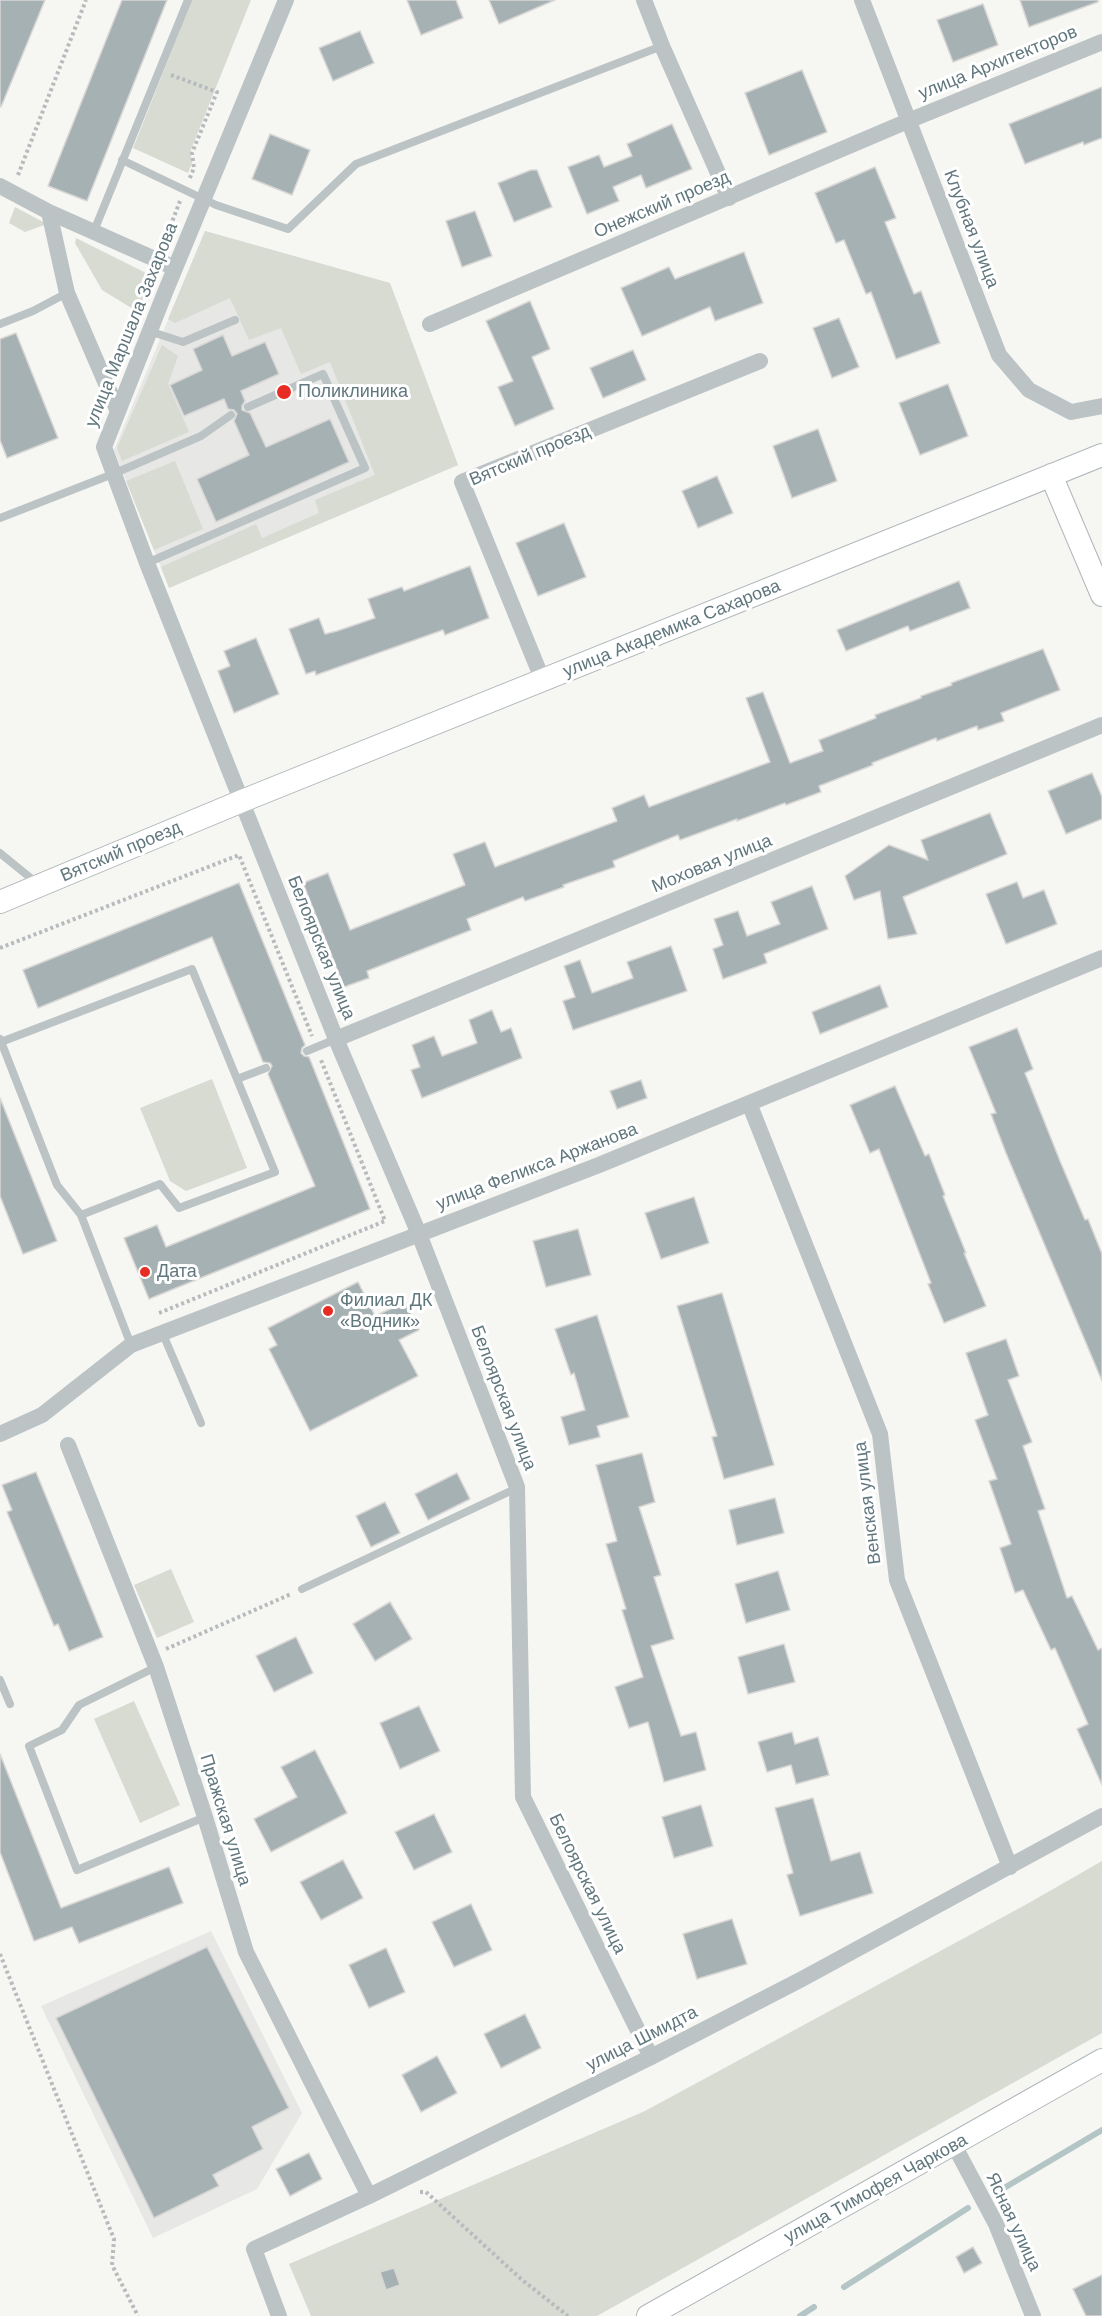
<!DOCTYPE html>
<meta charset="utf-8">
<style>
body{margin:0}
canvas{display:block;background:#f6f6f3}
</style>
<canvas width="1102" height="2316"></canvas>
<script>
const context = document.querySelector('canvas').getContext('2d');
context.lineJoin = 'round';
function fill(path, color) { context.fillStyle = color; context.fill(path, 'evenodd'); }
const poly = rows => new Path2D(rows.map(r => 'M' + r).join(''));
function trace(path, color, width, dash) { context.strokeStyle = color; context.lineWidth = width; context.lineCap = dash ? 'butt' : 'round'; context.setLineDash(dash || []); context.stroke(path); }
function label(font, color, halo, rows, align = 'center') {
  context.font = font + ' Arial,sans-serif'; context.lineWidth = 6; context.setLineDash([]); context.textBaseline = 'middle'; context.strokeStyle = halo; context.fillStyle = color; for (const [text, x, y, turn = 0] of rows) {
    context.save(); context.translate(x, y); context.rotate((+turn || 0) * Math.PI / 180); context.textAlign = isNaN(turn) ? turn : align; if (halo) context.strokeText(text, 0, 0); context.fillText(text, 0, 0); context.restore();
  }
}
fill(poly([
 [205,231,390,283,458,465,169,588,114,450],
 [211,1931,302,2113,257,2189,153,2238,41,2006]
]), '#e7e7e6');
fill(poly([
 [192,0,251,0,190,152,192,163,188,173,133,148],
 [15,207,47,224,25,232,9,223],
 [205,231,390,283,458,465,169,588,161,567,256,524,262,538,319,513,315,500,375,475,330,362,301,374,281,328,249,340,230,298,175,323,168,319],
 [76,238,148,274,150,282,138,312,102,290,75,243],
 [162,345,178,356,168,384,189,432,122,461,117,448],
 [175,461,203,529,154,550,126,481],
 [212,1079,247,1168,186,1191,170,1181,140,1108],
 [171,1569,194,1622,157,1638,134,1585],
 [134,1701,180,1805,140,1823,94,1719],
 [1102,1861,1102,2033,597,2316,311,2316,289,2264,645,2111,1027,1904]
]), '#d7dbd2');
trace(poly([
 [999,2191,1102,2130],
 [844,2287,968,2208],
 [800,2316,814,2307]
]), '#b4c5c6', 6);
const building = poly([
 [0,0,45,0,1,107,0,106,0,0],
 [122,0,167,0,87,201,48,186,122,0],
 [407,0,456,0,463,18,421,35,407,0],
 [489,0,555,0,499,24,489,0],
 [1020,0,1098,0,1098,2,1029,27,1020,0],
 [983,4,998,45,953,62,937,20,983,4],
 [360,31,374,63,333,81,319,48,360,31],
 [802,70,827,132,769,155,745,93,802,70],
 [1102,87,1102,138,1084,145,1083,142,1025,164,1009,124,1102,87],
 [672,124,692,169,646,188,641,175,613,187,619,201,587,214,568,167,599,155,604,167,632,156,627,144,672,124],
 [270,134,310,150,292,195,252,179,270,134],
 [875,167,896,218,885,222,914,294,921,291,940,343,896,359,871,292,866,294,844,240,836,243,815,193,875,167],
 [531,170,537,170,552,207,514,222,498,183,531,170],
 [475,211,492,256,462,267,446,221,475,211],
 [744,252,763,303,715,321,710,307,642,336,621,288,669,267,675,279,744,252],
 [530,301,550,349,532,357,554,409,515,426,498,387,513,381,486,321,530,301],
 [839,318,859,367,832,378,813,328,839,318],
 [16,333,58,438,7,458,0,440,0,339,16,333],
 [223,335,232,356,265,342,279,374,241,391,245,401,242,406,242,410,250,413,266,447,330,419,349,462,216,522,197,479,249,455,234,421,237,414,234,410,228,409,224,399,184,416,170,385,202,370,193,349,223,335],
 [633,350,646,380,603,398,590,368,633,350],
 [948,384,968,436,920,455,899,403,948,384],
 [818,429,837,481,792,498,773,446,818,429],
 [717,476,733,513,698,528,682,491,717,476],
 [564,523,586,577,538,596,516,543,564,523],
 [470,566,489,618,445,635,443,630,316,675,315,671,306,674,289,629,319,618,325,634,337,631,375,618,368,599,402,587,404,591,470,566],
 [959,581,970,608,910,631,908,626,846,651,837,630,959,581],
 [256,638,279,694,234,713,218,671,230,666,224,651,256,638],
 [1043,649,1060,690,1001,713,1004,721,978,730,977,726,937,741,936,738,872,763,873,765,819,786,821,792,786,805,785,803,737,821,737,819,680,840,678,835,613,861,615,867,563,885,564,887,525,901,523,897,467,919,471,930,367,971,369,978,344,987,303,883,328,873,350,930,465,885,453,854,485,842,495,867,617,821,612,808,644,795,649,807,770,762,746,698,763,692,790,763,823,751,819,740,876,718,875,715,921,698,921,696,952,685,951,683,1043,649],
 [1092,773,1102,797,1102,819,1066,834,1048,791,1092,773],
 [990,813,1007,854,903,897,917,934,888,939,880,891,854,900,845,876,889,845,928,860,921,840,990,813],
 [1017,882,1023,898,1044,890,1057,924,1006,944,986,894,1017,882],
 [239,883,305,1045,302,1048,301,1053,304,1056,309,1057,370,1209,149,1299,124,1238,157,1225,166,1247,315,1186,268,1074,272,1066,270,1063,263,1062,212,937,38,1008,23,970,239,883],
 [812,886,828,929,764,954,767,963,723,979,713,949,723,945,714,919,738,911,747,936,780,924,771,902,812,886],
 [671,946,687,991,573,1030,563,1001,575,997,564,966,580,960,592,993,633,978,627,962,671,946],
 [880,985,888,1007,820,1034,812,1012,880,985],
 [492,1010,501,1032,511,1028,522,1058,422,1098,411,1070,420,1067,412,1045,434,1036,442,1056,477,1043,469,1020,492,1010],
 [1017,1028,1033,1069,1025,1073,1060,1161,1085,1220,1088,1219,1102,1254,1102,1381,1006,1153,991,1114,996,1113,969,1047,1017,1028],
 [641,1080,647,1098,617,1109,610,1091,641,1080],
 [895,1086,925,1156,929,1154,945,1195,943,1196,966,1253,964,1253,986,1306,944,1323,928,1284,931,1283,879,1149,870,1153,850,1105,895,1086],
 [0,1098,57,1241,23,1254,0,1196,0,1098],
 [694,1197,709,1243,661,1259,645,1213,694,1197],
 [578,1229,591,1275,546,1287,533,1241,578,1229],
 [358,1282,375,1316,405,1302,419,1330,399,1340,418,1376,310,1431,269,1349,277,1345,268,1328,358,1282],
 [722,1293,774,1465,724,1479,712,1437,717,1436,677,1306,722,1293],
 [597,1315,629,1417,597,1426,600,1437,569,1445,561,1417,585,1410,574,1373,571,1375,555,1329,597,1315],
 [1006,1339,1019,1376,1008,1380,1032,1442,1023,1446,1045,1509,1038,1511,1067,1598,1072,1596,1098,1650,1102,1648,1102,1785,1077,1729,1088,1724,1055,1648,1051,1650,1023,1590,1015,1593,1000,1548,1011,1544,989,1481,997,1479,975,1420,988,1415,966,1353,1006,1339],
 [642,1453,655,1502,639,1507,661,1575,654,1577,674,1639,651,1646,681,1736,696,1732,706,1770,664,1782,648,1722,629,1728,615,1687,643,1677,622,1610,626,1609,606,1544,617,1541,596,1465,642,1453],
 [36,1472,103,1637,69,1651,58,1624,54,1626,7,1512,12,1510,2,1485,36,1472],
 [457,1473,470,1499,428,1520,415,1494,457,1473],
 [775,1498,784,1533,737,1545,729,1510,775,1498],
 [385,1502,400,1533,371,1547,356,1516,385,1502],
 [778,1571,790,1610,746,1623,735,1584,778,1571],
 [390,1602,412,1639,375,1661,353,1624,390,1602],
 [296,1637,313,1673,274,1692,256,1656,296,1637],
 [784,1644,795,1682,748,1694,738,1657,784,1644],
 [419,1706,440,1751,400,1769,380,1723,419,1706],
 [792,1732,795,1744,818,1737,829,1775,796,1784,791,1765,767,1772,758,1742,792,1732],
 [315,1750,347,1813,271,1852,254,1819,297,1797,281,1767,315,1750],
 [0,1754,61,1908,169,1867,183,1903,79,1943,72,1927,34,1941,0,1852,0,1754],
 [813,1798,831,1861,860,1852,873,1893,800,1916,787,1875,793,1873,775,1808,813,1798],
 [701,1805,713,1846,674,1858,662,1817,701,1805],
 [434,1814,452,1852,414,1870,395,1832,434,1814],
 [343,1860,363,1898,321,1920,300,1882,343,1860],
 [471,1904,492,1950,454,1967,432,1922,471,1904],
 [732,1919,747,1964,697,1979,683,1934,732,1919],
 [207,1947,289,2108,252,2127,263,2149,213,2175,219,2186,154,2218,56,2018,207,1947],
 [386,1948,405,1992,369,2008,349,1965,386,1948],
 [525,2014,541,2048,501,2068,484,2034,525,2014],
 [437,2056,457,2093,421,2112,402,2075,437,2056],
 [309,2153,322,2179,290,2196,276,2169,309,2153],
 [973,2247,982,2263,964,2273,956,2257,973,2247],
 [394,2268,400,2285,386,2290,380,2272,394,2268],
 [1102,2275,1102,2316,1086,2316,1073,2289,1102,2275]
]);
fill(building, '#a6b1b4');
trace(building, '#d8d7d5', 1.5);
const secondary = poly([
 [1051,475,1102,595],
 [0,902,242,801,1102,455],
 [648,2316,1102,2060]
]);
trace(secondary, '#afb7ba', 24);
trace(poly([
 [171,75,217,92,192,153,194,168,189,180],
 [18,175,86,0],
 [164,243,180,201],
 [0,948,239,855,312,1036],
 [159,1313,385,1221,321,1060],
 [166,1649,291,1594],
 [0,1954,114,2239,112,2265,138,2316],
 [420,2192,426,2192,521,2279,568,2316]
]), '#b7bbbd', 4, [3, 3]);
trace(poly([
 [122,160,216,205,288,229,356,164,662,46],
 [94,231,188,0],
 [0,324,33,311,67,293],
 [149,331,183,342,235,320],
 [0,518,113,474,201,436,231,415],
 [147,563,365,468,323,374,248,407],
 [0,853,38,884],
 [0,1039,57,1185,81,1215],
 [1,1042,192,969,275,1172,179,1208,160,1184,81,1215,131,1345],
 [307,1051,336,1039],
 [237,1079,266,1068],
 [162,1332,201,1423],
 [302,1589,517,1488],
 [156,1667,79,1705,62,1730,29,1746,77,1870,205,1817],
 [0,1680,10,1704]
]), '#bcc3c5', 8);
trace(poly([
 [286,0,166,290,104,447,147,563,336,1039,419,1234,517,1487,523,1797,651,2057],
 [644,0,662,46,729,198],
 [862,0,999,355,1029,390,1071,412,1102,406],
 [0,186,49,212,67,293,117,409],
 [49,212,175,268],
 [430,324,908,121,1102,42],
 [543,681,462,482,760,361],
 [336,1039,1102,725],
 [749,1103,880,1434,897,1580,1010,1867],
 [0,1434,42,1415,131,1345,599,1165,1102,958],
 [68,1445,156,1667,205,1817,246,1952,369,2196],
 [954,2145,996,2224,1033,2316],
 [279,2316,254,2249,369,2196,651,2057,802,1979,1102,1816]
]), '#bcc3c5', 16);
trace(secondary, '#fff', 22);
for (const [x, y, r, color] of [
 [284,392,8,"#e62c23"],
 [145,1272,6,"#e62c23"],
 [328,1311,6,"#e62c23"]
]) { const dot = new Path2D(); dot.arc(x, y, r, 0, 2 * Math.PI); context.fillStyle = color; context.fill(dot); trace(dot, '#fff', 2); }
label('18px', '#61777e', '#fff', [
 ["улица Архитекторов",998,63,-22],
 ["Онежский проезд",662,205,-23],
 ["Клубная улица",971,229,69],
 ["улица Маршала Захарова",132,325,-68],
 ["Вятский проезд",530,456,-23],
 ["улица Академика Сахарова",672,629,-22],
 ["Вятский проезд",121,852,-23],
 ["Моховая улица",712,864,-22],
 ["Белоярская улица",321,948,68],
 ["улица Феликса Аржанова",537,1167,-21],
 ["Белоярская улица",503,1398,69],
 ["Венская улица",868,1503,-97],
 ["Пражская улица",225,1820,73],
 ["Белоярская улица",587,1884,64],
 ["улица Шмидта",642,2039,-27],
 ["улица Тимофея Чаркова",876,2189,-29],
 ["Ясная улица",1013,2222,65]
]);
label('18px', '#61777e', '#fff', [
 ["Поликлиника",298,392],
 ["Дата",157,1272],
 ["Филиал ДК",340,1301],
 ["«Водник»",340,1322]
], 'left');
</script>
